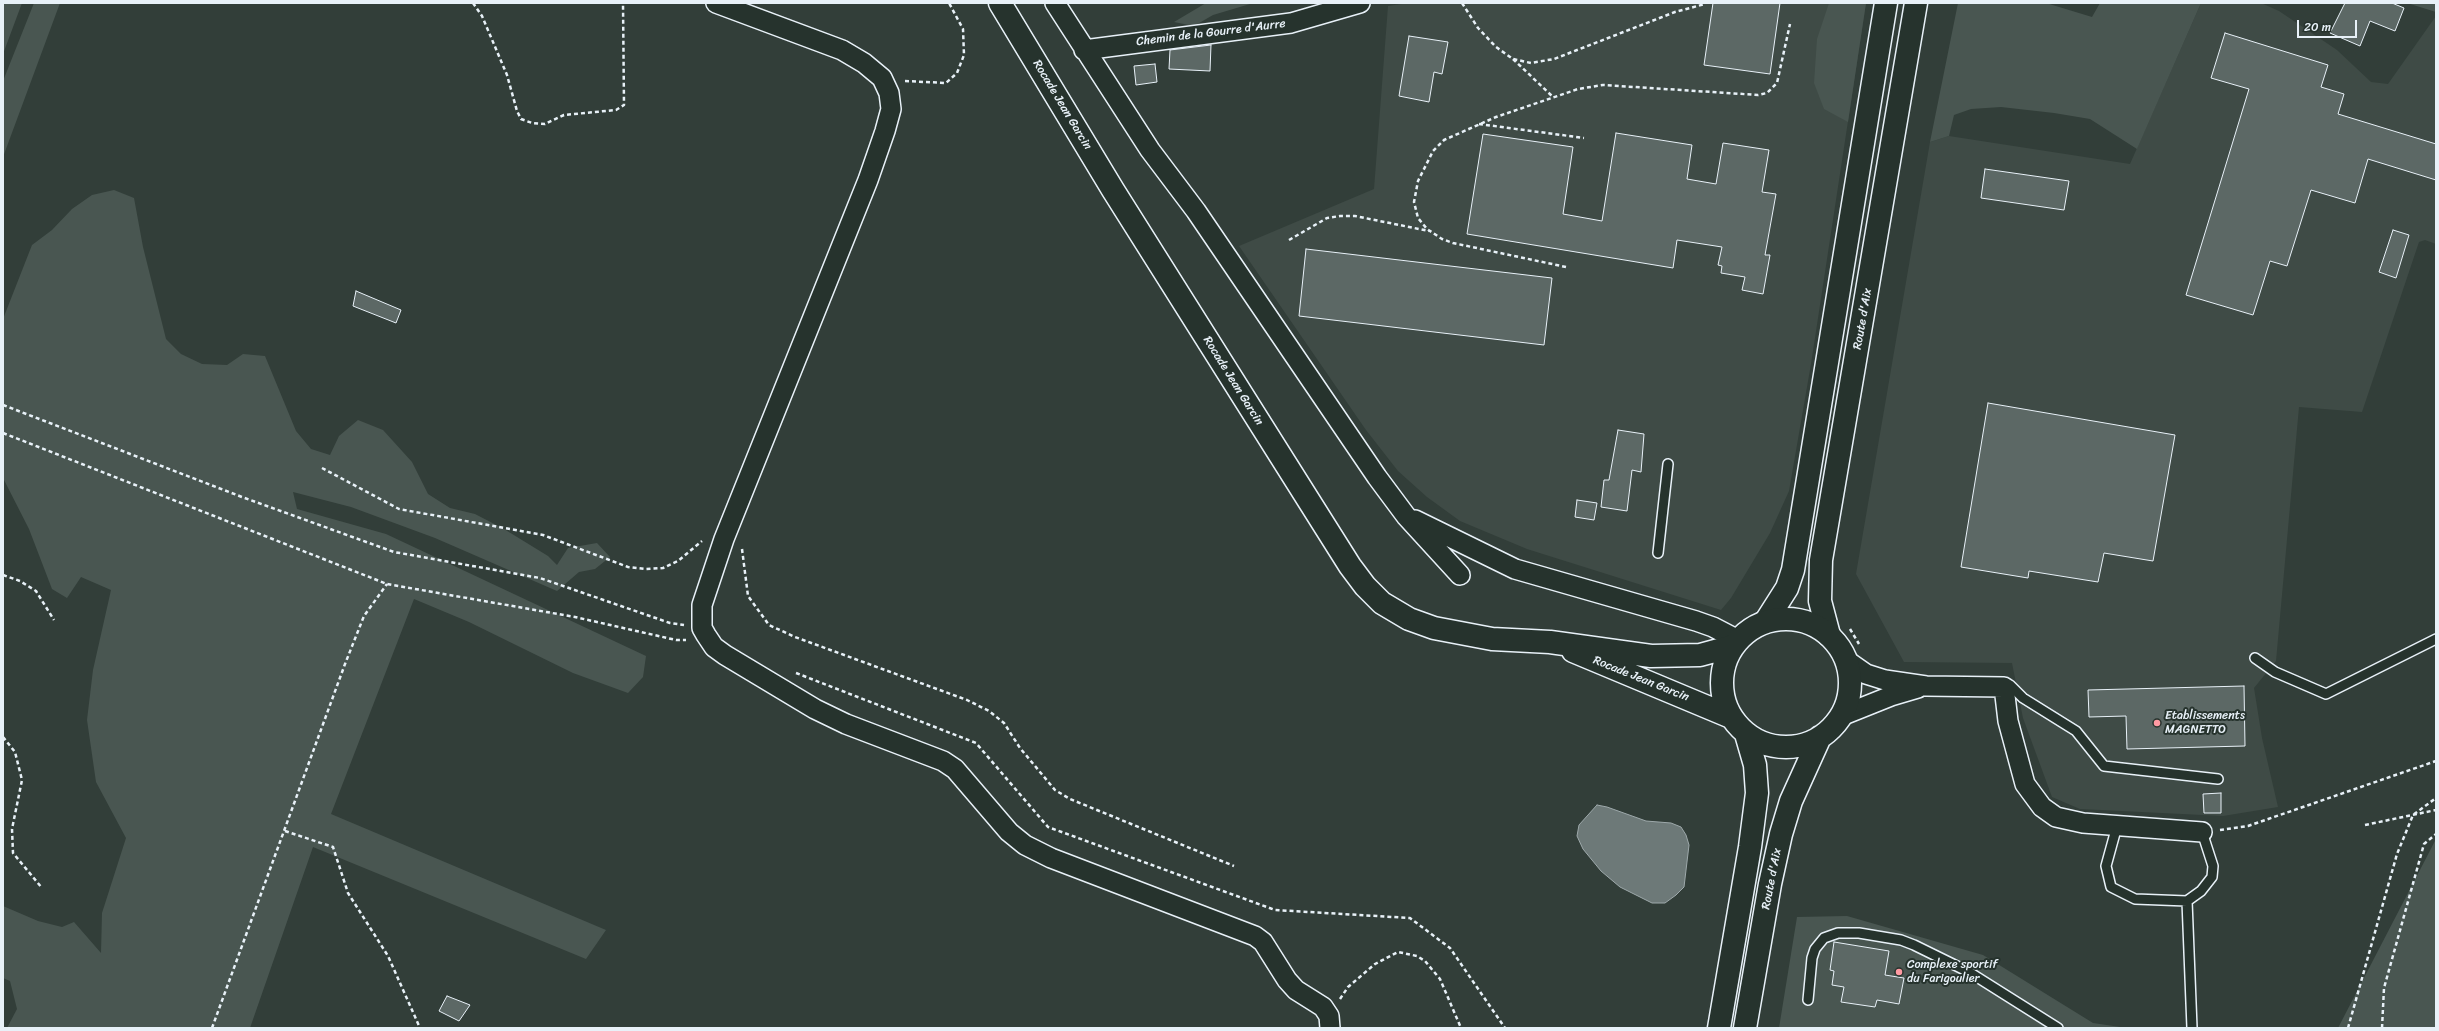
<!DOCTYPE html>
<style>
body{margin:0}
#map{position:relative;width:2439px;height:1031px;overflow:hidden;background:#323e39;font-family:Sriracha,sans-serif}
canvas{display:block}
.frame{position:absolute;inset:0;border:4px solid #e8f1f8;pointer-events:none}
.scale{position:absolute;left:2297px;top:20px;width:60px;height:18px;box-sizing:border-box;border:2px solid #e8f1f8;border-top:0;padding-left:5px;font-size:12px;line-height:14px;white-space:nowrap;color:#e8f1f8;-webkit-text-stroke:3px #26332d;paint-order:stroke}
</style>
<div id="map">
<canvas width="2439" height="1031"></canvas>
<div class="frame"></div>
<div class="scale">20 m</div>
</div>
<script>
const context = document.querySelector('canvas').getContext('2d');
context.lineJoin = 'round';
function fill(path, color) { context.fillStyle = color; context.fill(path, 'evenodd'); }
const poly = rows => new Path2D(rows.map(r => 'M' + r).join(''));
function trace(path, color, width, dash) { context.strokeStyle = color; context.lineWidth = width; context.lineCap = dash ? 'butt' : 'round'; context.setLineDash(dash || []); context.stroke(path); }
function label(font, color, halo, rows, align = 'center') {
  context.font = font + ' Sriracha,sans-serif'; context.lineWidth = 4; context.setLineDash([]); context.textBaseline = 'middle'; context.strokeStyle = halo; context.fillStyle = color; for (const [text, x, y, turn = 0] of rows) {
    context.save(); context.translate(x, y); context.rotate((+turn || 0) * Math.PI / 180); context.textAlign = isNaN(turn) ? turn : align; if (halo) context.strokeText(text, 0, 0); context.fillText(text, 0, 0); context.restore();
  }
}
fill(poly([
 [1408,3,1866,3,1811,364,1789,491,1770,533,1731,598,1721,610,1527,549,1460,521,1427,497,1398,471,1366,430,1239,246,1374,189,1388,6],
 [2201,3,2261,3,2279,11,2337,50,2371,82,2388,84,2436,16,2436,244,2425,240,2419,242,2362,412,2299,407,2276,661,2254,688,2262,738,2278,807,2223,816,2080,809,2052,797,2023,718,2012,663,1904,662,1856,574,1930,142,1949,136,2130,164]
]), '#3f4b46');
fill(poly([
 [3,3,22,3,3,54],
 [34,3,60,3,3,157,3,81],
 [1206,3,1269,3,1250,4,1213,15,1194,26,1174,22],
 [1829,3,1866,3,1848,122,1824,109,1814,83,1817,39],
 [1958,3,2046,3,2092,17,2100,3,2201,3,2137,149,2090,119,2054,113,2001,107,1971,109,1954,115,1949,136,1930,142],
 [2407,3,2436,3,2436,12],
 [114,190,134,198,143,247,166,339,181,354,202,364,227,365,243,354,265,356,296,431,311,449,330,455,339,436,358,420,383,430,412,462,428,494,450,508,475,514,504,529,548,556,557,565,568,548,597,543,610,557,595,569,579,572,557,591,435,538,351,507,293,492,297,509,386,534,646,656,643,677,628,693,573,673,469,622,414,599,331,814,606,930,586,959,313,847,250,1028,7,1028,17,1009,10,981,3,978,3,906,38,921,62,927,74,922,101,953,102,913,126,838,96,782,87,720,93,670,111,590,81,577,67,598,52,589,29,529,3,478,3,319,32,245,52,230,72,209,92,195],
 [2436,839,2436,1028,2338,1028],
 [1847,916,1983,955,2093,1023,2127,1028,1779,1028,1797,917]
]), '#495651');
const water = poly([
 [1597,805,1607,807,1646,821,1671,823,1681,827,1686,835,1689,845,1684,887,1676,895,1665,903,1652,903,1620,887,1601,871,1583,849,1577,836,1579,825,1597,805]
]);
fill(water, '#6d7978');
trace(water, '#9ea9ab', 1);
const building = poly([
 [1713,3,1780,3,1770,74,1704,65,1713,3],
 [2345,3,2392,3,2404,8,2395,31,2370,21,2360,46,2330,33,2345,3],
 [2225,33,2328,65,2321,87,2344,94,2338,114,2436,144,2436,180,2368,159,2355,203,2311,190,2287,266,2270,261,2253,315,2186,295,2249,89,2211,78,2225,33],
 [1409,36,1448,42,1442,74,1434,72,1429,102,1399,96,1409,36],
 [1211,45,1210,71,1169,69,1170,50,1211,45],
 [1155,64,1157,82,1136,85,1134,66,1155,64],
 [1616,133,1692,145,1687,179,1716,184,1723,143,1769,150,1762,192,1776,194,1765,255,1770,255,1763,294,1742,290,1745,277,1721,273,1722,266,1718,265,1722,247,1677,240,1673,268,1467,234,1483,134,1573,147,1563,214,1602,221,1616,133],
 [1985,169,2069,181,2064,210,1981,198,1985,169],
 [2393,230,2409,235,2396,278,2379,272,2393,230],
 [1306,249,1552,278,1544,345,1299,316,1306,249],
 [356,291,401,310,396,323,353,306,356,291],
 [1988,403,2175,435,2153,561,2104,553,2098,582,2029,571,2028,578,1961,567,1988,403],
 [1618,430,1644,434,1641,472,1632,470,1627,511,1601,507,1604,480,1609,480,1618,430],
 [1577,500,1597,503,1594,520,1575,517,1577,500],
 [2244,686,2245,746,2127,749,2126,716,2089,717,2088,690,2244,686],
 [2221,793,2221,813,2204,813,2203,794,2221,793],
 [1834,942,1889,951,1885,975,1904,978,1899,1004,1877,1000,1875,1007,1841,1002,1844,987,1832,985,1834,971,1830,970,1834,942],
 [447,996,470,1005,459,1021,439,1011,447,996]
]);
fill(building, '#5c6865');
trace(building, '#e8f1f8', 1);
const lane = poly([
 [1658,553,1668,464],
 [2255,658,2275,672,2326,694,2436,639],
 [2010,685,2023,698,2076,731,2104,766,2218,779],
 [2117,826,2106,866,2111,887,2135,899,2187,901,2201,891,2212,877,2213,866,2202,832],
 [2187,901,2192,1028],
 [1808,1000,1812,958,1815,949,1824,938,1838,933,1859,933,1901,940,1914,945,1969,972,2058,1028]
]);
const street = poly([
 [716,3,842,50,864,63,882,78,889,93,891,109,885,131,868,180,724,539,702,605,702,628,706,635,714,647,725,655,815,709,846,724,943,761,955,769,1009,832,1025,845,1051,858,1255,936,1263,942,1287,980,1296,990,1323,1007,1329,1016,1330,1028],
 [1055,3,1150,150,1196,211,1377,477,1406,516,1460,575],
 [1084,50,1291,23,1360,3],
 [1415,520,1515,569,1696,621,1713,627,1738,640],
 [1846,660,1866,674,1885,680,1926,686,2004,687,2008,721,2025,784,2042,807,2056,817,2083,823,2202,832],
 [1841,716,1891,696,1918,688]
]);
const secondary = poly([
 [1766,621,1787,588,1793,570,1886,3],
 [1829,635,1820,601,1821,560,1916,3]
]);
const primary = poly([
 [1000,3,1113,190,1350,566,1365,586,1382,603,1409,619,1434,628,1492,639,1550,642,1651,656,1700,655,1733,646],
 '1722 683a64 64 0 1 1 128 0a64 64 0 1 1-128 0Z',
 [1573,651,1731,717],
 [1719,1028,1750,847,1757,793,1755,765,1746,734],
 [1745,1028,1770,884,1781,834,1791,801,1820,737]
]);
trace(lane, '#e8f1f8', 12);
trace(street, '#e8f1f8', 22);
trace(secondary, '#e8f1f8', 25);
trace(primary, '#e8f1f8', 25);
trace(poly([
 [473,3,482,16,507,75,517,111,521,119,532,123,545,124,564,115,616,110,624,105,623,3],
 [1462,3,1478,28,1496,47,1513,59,1531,63,1554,59,1675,12,1705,4],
 [1513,59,1553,97],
 [905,81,946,83,957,73,964,55,963,29,949,3],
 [1479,124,1584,138],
 [1289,240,1327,218,1340,216,1355,216,1429,231],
 [1566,267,1453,243,1442,239,1427,229,1418,218,1414,202,1418,181,1433,151,1444,140,1496,117,1578,89,1603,85,1758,95,1767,93,1777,83,1790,24],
 [3,405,242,497,394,552,540,578,670,623,684,625],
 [3,433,387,584,575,617,676,640,686,640],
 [322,468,399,509,543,535,628,567,646,569,663,568,678,561,702,541],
 [742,549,748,596,769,625,795,637,967,700,989,711,1004,723,1020,748,1055,790,1070,799,1234,866],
 [3,575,20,581,36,591,54,620],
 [1850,629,1859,644],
 [796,673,976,743,1048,827,1275,910,1410,918,1450,948,1505,1028],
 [3,737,15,752,22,780,12,829,13,853,42,888],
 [2365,825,2436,810],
 [2220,830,2248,826,2436,761],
 [285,831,333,847,348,893,388,956,420,1028],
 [1340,999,1348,987,1375,964,1398,952,1417,956,1425,961,1440,979,1461,1028],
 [212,1028,345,664,364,616,387,584],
 [2348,1028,2397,854,2413,815,2436,798],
 [2382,1028,2384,988,2424,844,2436,834]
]), '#e8f1f8', 2.5, [4, 3]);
trace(lane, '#26332d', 9);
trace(street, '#26332d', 19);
trace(secondary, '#26332d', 22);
trace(primary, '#26332d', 22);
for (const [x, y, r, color] of [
 [2157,723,4,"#ff9aa2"],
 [1899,972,4,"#ff9aa2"]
]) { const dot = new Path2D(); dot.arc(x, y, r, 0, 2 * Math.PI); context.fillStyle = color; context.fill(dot); trace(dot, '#26332d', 1.5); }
label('12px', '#e8f1f8', '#26332d', [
 ["Chemin de la Gourre d'Aurre",1211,33,-7],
 ["Rocade Jean Garcin",1062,105,59],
 ["Route d'Aix",1863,319,-80],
 ["Rocade Jean Garcin",1233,381,58],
 ["Rocade Jean Garcin",1641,679,22],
 ["Route d'Aix",1772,879,-79]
]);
label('12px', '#e8f1f8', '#26332d', [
 ["Etablissements",2165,716],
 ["MAGNETTO",2165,730],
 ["Complexe sportif",1907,965],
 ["du Farigoulier",1907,979]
], 'left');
</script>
